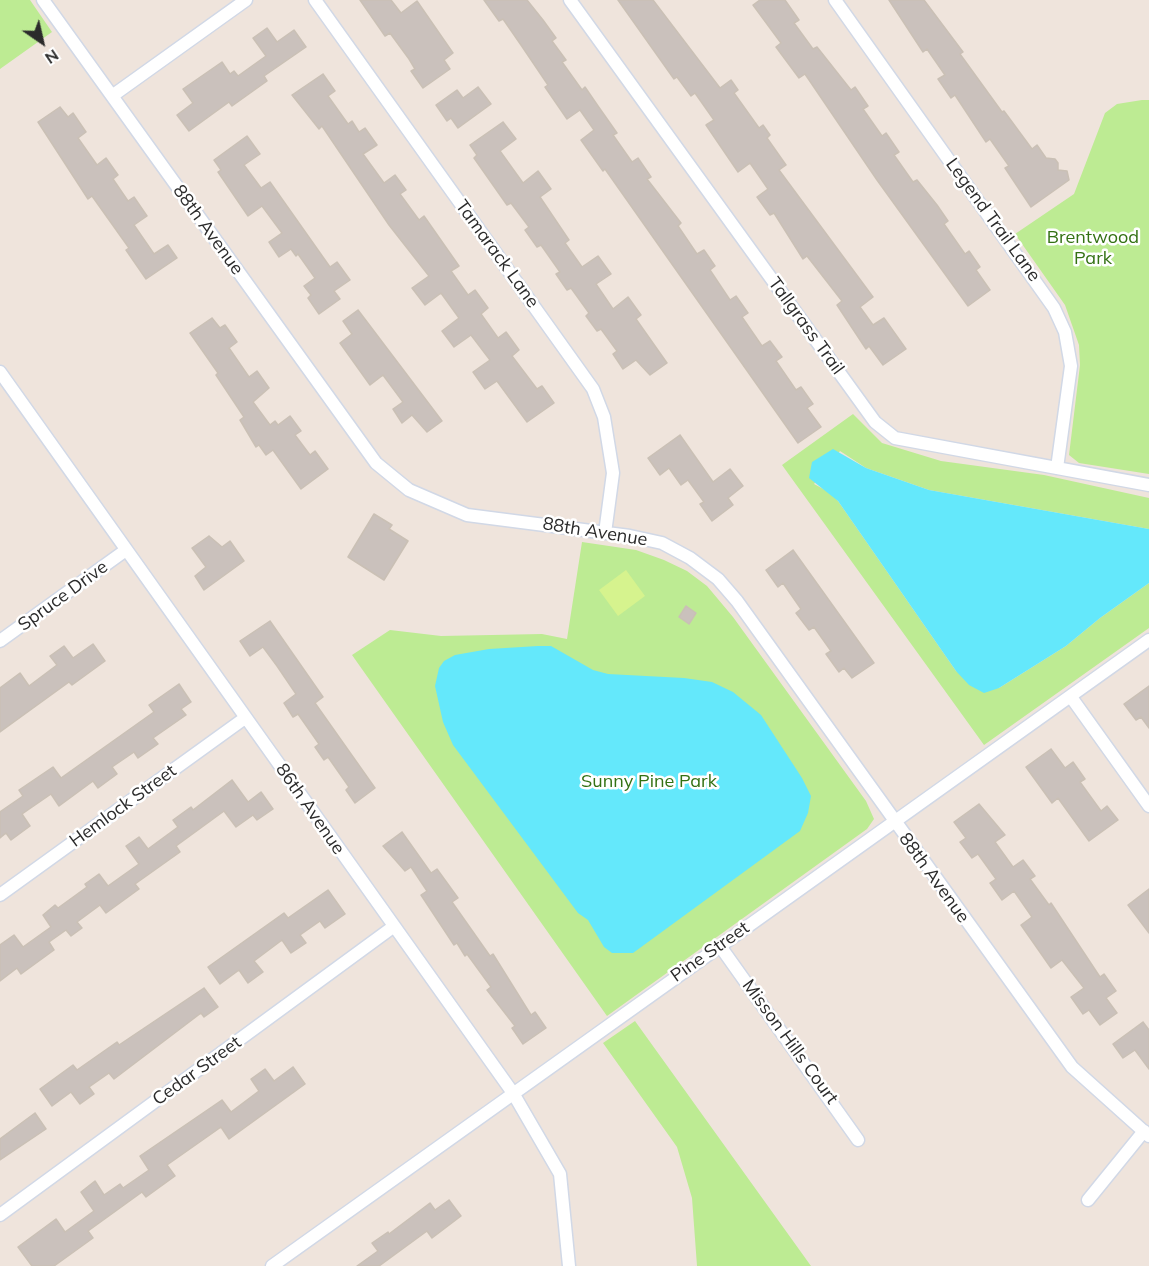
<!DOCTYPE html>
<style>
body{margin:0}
#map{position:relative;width:1149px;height:1266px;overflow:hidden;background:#efe4dc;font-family:Mulish,sans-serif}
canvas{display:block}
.north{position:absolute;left:12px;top:12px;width:60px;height:60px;-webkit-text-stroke:4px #fff;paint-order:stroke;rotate:146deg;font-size:16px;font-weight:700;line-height:24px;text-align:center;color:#2b2b2b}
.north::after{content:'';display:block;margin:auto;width:21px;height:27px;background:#2b2b2b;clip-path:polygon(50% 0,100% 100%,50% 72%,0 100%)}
</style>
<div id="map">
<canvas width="1149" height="1266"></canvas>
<div class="north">N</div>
</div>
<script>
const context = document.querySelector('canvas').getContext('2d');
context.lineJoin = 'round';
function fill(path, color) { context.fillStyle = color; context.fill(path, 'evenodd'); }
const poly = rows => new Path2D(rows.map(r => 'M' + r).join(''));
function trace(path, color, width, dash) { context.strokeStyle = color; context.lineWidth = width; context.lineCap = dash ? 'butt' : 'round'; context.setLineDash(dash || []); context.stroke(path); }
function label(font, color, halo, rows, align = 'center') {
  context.font = font + ' Mulish,sans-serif'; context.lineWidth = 5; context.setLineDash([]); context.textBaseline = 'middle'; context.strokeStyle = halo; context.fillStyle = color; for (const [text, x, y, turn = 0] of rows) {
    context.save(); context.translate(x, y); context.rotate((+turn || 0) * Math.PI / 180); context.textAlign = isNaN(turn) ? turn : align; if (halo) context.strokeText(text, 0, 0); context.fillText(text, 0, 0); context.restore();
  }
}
fill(poly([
 [0,0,30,0,52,32,0,69],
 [1142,100,1149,100,1149,474,1079,463,1069,455,1080,365,1079,345,1065,305,1015,234,1074,194,1105,113,1117,104],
 [853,414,882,443,941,461,1044,475,1149,498,1149,529,929,490,866,468,840,451,814,484,831,493,838,501,956,671,999,688,1066,646,1100,618,1149,583,1149,628,984,745,782,465],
 [582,542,636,550,664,560,687,571,707,586,733,617,866,801,874,819,867,829,607,1016,352,655,390,630,441,636,542,634,567,639],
 [635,1021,811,1266,697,1266,692,1198,677,1147,603,1043]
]), '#bdeb93');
fill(poly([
 [626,570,645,596,618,616,599,590]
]), '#d6f38e');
fill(poly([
 [833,449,866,468,929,490,1149,529,1149,583,1100,618,1066,646,999,688,984,693,969,685,956,671,838,501,809,478,812,462],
 [538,646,551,646,593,670,608,674,684,678,712,682,733,692,761,715,802,778,811,796,808,813,800,831,633,953,612,953,604,947,588,920,578,913,453,745,443,722,435,686,439,668,444,661,455,655,489,649]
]), '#64e8fb');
const building = poly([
 [360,0,391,0,401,13,417,1,453,53,444,60,450,69,423,88,411,71,415,69,409,59,390,33,385,36,360,0],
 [484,0,527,0,543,20,556,38,552,41,566,60,562,62,582,90,585,87,598,106,617,133,613,135,632,162,638,158,651,177,647,179,681,223,678,226,697,254,704,250,715,266,710,270,730,300,736,296,748,313,742,317,762,346,770,341,782,357,776,361,796,390,801,387,813,404,807,408,821,427,798,443,605,169,603,171,581,140,594,130,580,110,567,119,545,87,548,85,521,45,503,19,499,21,484,0],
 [618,0,653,0,720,88,731,80,738,90,734,93,759,128,763,125,770,135,767,138,786,165,779,170,873,297,860,307,873,325,884,318,906,349,883,365,869,346,866,349,837,305,842,301,807,256,803,259,774,213,770,215,757,197,768,189,750,163,738,172,706,125,714,120,695,93,691,96,677,77,674,79,618,0],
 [760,0,785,0,799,20,794,23,813,49,817,47,851,90,855,87,868,106,863,109,882,136,886,133,899,152,894,155,913,182,917,180,937,205,948,221,944,224,965,254,969,251,980,267,976,270,990,290,968,306,877,180,805,74,799,78,776,47,781,43,753,5,760,0],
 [889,0,924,0,963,52,960,54,1002,112,1004,111,1032,149,1037,145,1046,158,1055,159,1058,163,1058,170,1067,171,1069,180,1031,207,1005,168,1009,166,990,139,986,142,955,95,951,98,938,79,945,75,927,49,923,52,889,0],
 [267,28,277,42,294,30,306,47,264,76,267,81,232,106,229,102,189,131,177,115,193,103,183,89,222,62,230,74,234,71,238,76,266,56,253,38,267,28],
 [323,74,335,91,328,96,348,124,352,121,359,132,365,128,377,145,363,154,384,183,395,175,406,190,400,194,419,220,424,216,459,266,451,271,468,295,475,290,488,308,481,314,498,338,506,332,519,350,512,356,537,389,542,386,554,403,527,422,497,381,485,389,473,372,490,360,471,335,454,347,442,331,459,318,441,293,425,305,412,288,429,276,389,225,322,126,319,129,292,95,323,74],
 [478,87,491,104,458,128,451,118,447,121,436,105,457,90,463,98,478,87],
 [60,107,68,117,73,113,86,132,78,138,97,165,106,158,118,175,113,179,128,201,134,197,147,216,134,225,154,254,168,245,177,258,146,279,126,250,129,248,92,196,88,199,38,122,60,107],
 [503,122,516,139,500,151,523,183,538,171,551,189,540,197,569,240,565,243,582,267,598,256,611,274,596,284,613,309,628,297,641,315,636,319,667,363,650,375,636,360,623,369,613,354,617,351,601,329,597,331,586,316,589,313,571,288,567,290,556,274,560,272,541,245,537,247,525,230,529,227,511,203,507,205,474,158,477,155,470,145,503,122],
 [247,136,260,154,244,165,261,188,270,182,330,267,337,262,350,280,334,291,340,299,319,314,308,298,311,295,304,286,315,278,298,254,296,256,291,249,279,257,269,242,282,233,262,206,248,216,218,172,221,170,214,160,247,136],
 [358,310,442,421,427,432,412,415,402,423,393,409,403,402,383,375,370,385,340,343,352,334,343,321,358,310],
 [212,318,220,328,225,325,237,342,229,348,249,377,257,371,269,388,253,402,270,425,275,421,278,425,290,416,301,431,295,435,310,455,315,451,328,469,301,489,273,450,266,455,259,445,256,447,240,420,244,417,216,375,218,373,190,333,212,318],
 [680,435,713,482,730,469,743,486,728,498,733,505,712,521,700,504,704,502,688,480,681,485,669,468,660,475,648,458,680,435],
 [374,514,392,525,389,529,408,541,384,580,348,557,374,514],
 [209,536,222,547,230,541,244,561,204,590,195,576,206,567,192,548,209,536],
 [793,550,874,663,852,678,844,668,839,672,826,654,831,651,814,627,809,630,796,613,801,609,783,583,778,587,766,570,793,550],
 [686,606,696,613,689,624,679,617,686,606],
 [270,621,323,697,315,703,375,788,355,803,346,790,349,787,328,757,324,760,315,747,319,744,298,714,293,717,284,703,296,694,277,666,263,647,250,656,240,641,270,621],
 [93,644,105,661,72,685,69,682,0,732,0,688,20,673,29,686,57,665,50,656,64,646,73,658,93,644],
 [179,684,191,702,181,709,186,715,153,738,158,744,138,758,134,752,112,767,117,774,98,788,93,781,59,806,51,794,22,814,30,826,11,840,6,833,0,838,0,812,23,796,19,790,53,767,61,778,154,712,149,705,179,684],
 [1149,686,1149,728,1141,717,1136,720,1124,704,1149,686],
 [1051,749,1065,768,1073,762,1085,779,1080,782,1101,811,1107,806,1118,820,1089,841,1058,798,1052,803,1026,767,1051,749],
 [232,780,248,802,261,792,273,809,257,820,253,815,236,827,224,811,176,846,180,852,135,884,139,889,106,913,100,905,77,922,82,928,71,936,66,930,49,942,54,950,21,974,17,968,0,981,0,945,14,935,23,947,51,927,43,915,55,905,58,908,87,887,85,884,99,874,108,886,139,864,126,846,139,837,148,849,178,827,173,820,191,807,193,810,232,780],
 [979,804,1005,835,995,842,1013,867,1023,860,1035,876,1030,879,1049,905,1051,903,1100,977,1104,974,1116,991,1106,998,1117,1013,1100,1025,1089,1010,1083,1014,1071,997,1084,988,1062,960,1051,968,1021,925,1032,917,1014,891,1002,900,990,883,996,879,978,854,972,858,960,842,966,838,954,822,979,804],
 [402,832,431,873,437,869,458,898,452,902,490,956,493,954,531,1015,535,1012,546,1028,523,1044,512,1028,515,1026,487,990,491,987,467,954,465,956,457,943,454,945,421,895,427,891,411,867,405,871,383,846,402,832],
 [1149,889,1149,933,1128,905,1149,889],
 [328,890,345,914,325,928,320,921,300,935,306,943,291,953,282,940,254,961,263,972,248,983,239,970,220,984,208,967,284,913,288,918,328,890],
 [204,988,218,1007,204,1017,201,1013,114,1079,109,1073,89,1087,94,1094,80,1104,71,1092,52,1106,40,1089,73,1065,77,1070,117,1042,119,1045,204,988],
 [1143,1022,1149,1030,1149,1069,1135,1050,1123,1058,1113,1044,1143,1022],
 [293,1067,305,1084,229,1139,221,1127,167,1165,175,1176,146,1197,142,1192,88,1231,93,1238,54,1266,32,1266,18,1247,56,1219,65,1232,94,1211,81,1192,95,1181,104,1195,120,1184,123,1188,149,1170,140,1156,222,1100,231,1112,259,1091,251,1079,265,1069,274,1081,293,1067],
 [35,1113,46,1129,0,1160,0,1139,35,1113],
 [449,1200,461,1216,432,1238,427,1231,379,1266,357,1266,378,1251,372,1243,388,1232,389,1234,430,1203,435,1210,449,1200]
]);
fill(building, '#cac1bc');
trace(building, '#cac0b5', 1.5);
const street = poly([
 [43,0,376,463,409,490,467,515,630,536,662,543,690,558,718,579,737,601,1072,1067,1149,1136],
 [315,0,593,389,604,417,613,473,605,533],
 [570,0,875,422,895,438,1149,485],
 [835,0,1054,308,1065,332,1071,366,1057,468],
 [112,96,246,0],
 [0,372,513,1093,560,1174,569,1266],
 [0,641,126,550],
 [1071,697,1149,806],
 [0,895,245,718],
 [720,946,858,1140],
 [1088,1200,1144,1131],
 [0,1215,393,927],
 [272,1266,1149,640]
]);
trace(street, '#d1d8e6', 15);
trace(street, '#fff', 12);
label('18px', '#2b2b2b', '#fff', [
 ["Legend Trail Lane",993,220,54],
 ["88th Avenue",208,230,54],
 ["Tamarack Lane",497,254,54],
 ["Tallgrass Trail",806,326,54],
 ["88th Avenue",595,532,9],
 ["Spruce Drive",63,596,-36],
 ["Hemlock Street",123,806,-36],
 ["86th Avenue",310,809,55],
 ["88th Avenue",934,878,54],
 ["Pine Street",710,952,-35],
 ["Misson Hills Court",790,1042,54],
 ["Cedar Street",197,1071,-36]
]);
label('18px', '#337113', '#fff', [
 ["Brentwood",1093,238],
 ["Park",1093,259],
 ["Sunny Pine Park",649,782]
]);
</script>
